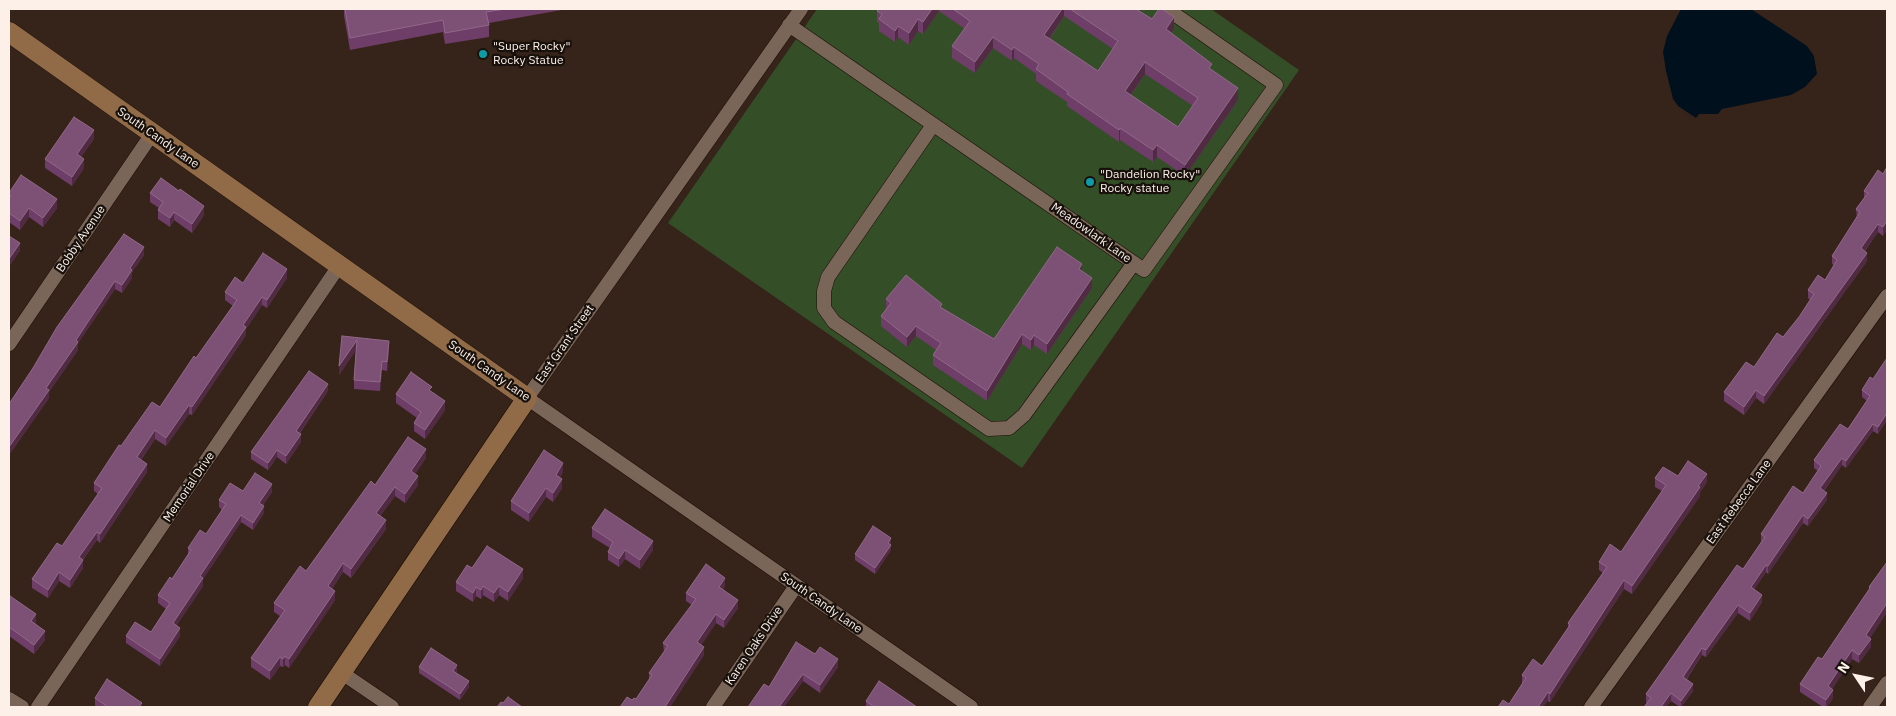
<!DOCTYPE html>
<style>
body{margin:0}
#map{position:relative;width:1896px;height:716px;overflow:hidden;background:#36241a;font-family:"IBM Plex Sans",sans-serif}
canvas{display:block}
.frame{position:absolute;inset:0;border:10px solid #fcf0e9;pointer-events:none}
.north{position:absolute;left:1831px;top:651px;width:50px;height:50px;-webkit-text-stroke:4px #17100b;paint-order:stroke;rotate:304deg;font-size:14px;font-weight:700;line-height:20px;text-align:center;color:#fcf0e9}
.north::after{content:'';display:block;margin:auto;width:18px;height:22px;background:#fcf0e9;clip-path:polygon(50% 0,100% 100%,50% 72%,0 100%)}
</style>
<div id="map">
<canvas width="1896" height="716"></canvas>
<div class="frame"></div>
<div class="north">N</div>
</div>
<script>
const context = document.querySelector('canvas').getContext('2d');
context.lineJoin = 'round';
function fill(path, color) { context.fillStyle = color; context.fill(path, 'evenodd'); }
const poly = rows => new Path2D(rows.map(r => 'M' + r).join(''));
function trace(path, color, width, dash) { context.strokeStyle = color; context.lineWidth = width; context.lineCap = dash ? 'butt' : 'round'; context.setLineDash(dash || []); context.stroke(path); }
function label(font, color, halo, rows, align = 'center') {
  context.font = font + ' "IBM Plex Sans",sans-serif'; context.lineWidth = 4.5; context.setLineDash([]); context.textBaseline = 'middle'; context.strokeStyle = halo; context.fillStyle = color; for (const [text, x, y, turn = 0] of rows) {
    context.save(); context.translate(x, y); context.rotate((+turn || 0) * Math.PI / 180); context.textAlign = isNaN(turn) ? turn : align; if (halo) context.strokeText(text, 0, 0); context.fillText(text, 0, 0); context.restore();
  }
}
fill(poly([
 [817,9,1211,9,1299,70,1022,468,668,223]
]), '#344e28');
fill(poly([
 [1681,9,1751,9,1807,46,1814,56,1817,74,1805,87,1791,95,1722,109,1718,114,1699,114,1696,118,1678,106,1673,99,1666,71,1663,52,1667,36]
]), '#00111d');
const minor = poly([
 [801,9,527,398,971,707],
 [789,25,1144,270,1276,85,1167,9],
 [933,125,828,277,824,291,824,308,834,322,989,429,1009,428,1024,415,1134,263],
 [9,344,152,134],
 [342,673,392,707],
 [9,699,22,707],
 [38,707,339,266],
 [713,707,796,586],
 [1591,707,1887,296],
 [1870,707,1887,683]
]);
const secondary = poly([
 [9,32,527,398,318,707]
]);
trace(minor, '#1c0d04', 15);
trace(secondary, '#1c0d04', 21);
trace(minor, '#7a6559', 14);
trace(secondary, '#916b48', 20);
fill(poly([
 [344,9,567,9,489,23,489,37,445,44,443,32,350,50,344,16],
 [879,9,1136,9,1152,19,1174,29,1171,33,1212,70,1238,100,1185,176,1157,157,1153,162,1120,140,1119,142,1067,106,1067,102,1036,81,1036,74,1014,58,1012,61,993,48,975,73,952,58,952,46,965,29,939,11,923,34,918,31,909,45,898,37,895,42,879,31,879,23,877,22,877,11],
 [1064,16,1113,49,1098,71,1050,38],
 [1145,74,1193,106,1178,127,1131,95],
 [94,139,81,157,84,168,72,186,45,168,45,159],
 [1887,167,1887,229,1883,236,1878,232,1865,251,1867,261,1764,404,1756,398,1744,415,1724,401,1724,392,1754,367,1783,337,1799,317,1810,300,1808,298,1808,290,1825,280,1834,265,1832,264,1832,256,1857,218,1856,209,1864,198,1864,191,1883,174],
 [9,193,57,208,43,227,29,217,20,230,9,222],
 [150,193,204,215,192,233,174,220,170,227,158,219,158,210,159,208,150,202],
 [124,234,144,255,132,272,132,278,122,293,115,289,78,343,78,350,49,392,49,398,9,455],
 [1082,272,1092,288,1047,354,1034,345,1031,350,1022,344,987,401,933,365,933,355,936,350,916,336,907,347,881,326,881,316,886,309,886,299,942,308,994,339],
 [287,278,267,308,262,305,246,329,246,335,192,415,189,414,166,446,155,439,141,460,147,472,100,543,97,540,83,560,83,568,70,588,59,581,48,598,32,588,32,579,62,546,98,494,94,491,94,483,121,446,160,407,196,358,233,306,225,300,225,292,243,283],
 [342,336,389,350,387,371,382,370,380,391,354,389,354,380,356,350,339,375],
 [1887,358,1887,420,1878,434,1873,431,1846,468,1842,465,1824,491,1827,500,1808,526,1803,523,1768,574,1766,572,1754,589,1762,602,1750,621,1738,613,1706,657,1702,655,1687,679,1693,691,1681,707,1680,707,1671,701,1666,707,1644,707,1647,703,1646,702,1646,694,1743,569,1761,542,1761,534,1803,493,1818,471,1814,468,1814,460,1848,429,1867,401,1862,397,1862,390,1873,379],
 [328,391,300,433,301,442,286,464,277,457,268,470,251,459,251,452],
 [432,392,445,410,425,439,414,431,414,423,417,418,396,403,396,394],
 [426,458,415,474,418,485,405,503,395,496,380,516,386,529,351,578,343,572,332,589,335,600,289,668,285,665,283,667,280,666,270,680,251,667,251,658,280,616,274,612,274,603,306,571,375,485],
 [563,472,560,477,562,488,553,502,546,497,529,522,511,510,511,501],
 [1678,476,1707,482,1700,492,1700,496,1632,594,1624,589,1550,702,1548,701,1509,704,1522,684,1522,675,1542,666,1568,628,1568,623,1603,573,1599,570,1599,562,1621,552,1662,491,1655,487,1655,478],
 [243,491,272,492,263,505,264,513,253,530,241,522,203,579,203,586,176,626,180,636,160,666,126,643,126,636,151,632,166,609,158,603,158,595,172,579,188,556,188,548,206,534,222,510,219,507,219,500],
 [592,528,653,550,640,569,625,559,619,567,608,560,608,552,610,548,592,537],
 [891,538,891,550,875,574,855,560,855,554],
 [1887,562,1887,612,1870,638,1871,647,1859,663,1852,659,1832,689,1833,698,1827,707,1823,707,1800,692,1800,684,1822,659,1869,590,1869,587],
 [472,568,523,578,508,601,499,595,494,602,483,595,481,599,476,596,473,602,456,591,456,582],
 [725,586,723,589,738,608,724,628,716,623,701,645,704,655,670,707,620,707,632,700,636,699,649,680,649,673,664,652,663,643,692,605,686,601,686,593],
 [9,599,36,623,35,624,45,640,34,654,9,636],
 [815,654,838,667,820,693,803,681,784,707,748,707,769,687],
 [419,667,457,671,456,673,469,687,460,700,419,673],
 [95,698,142,707,95,707],
 [866,701,917,707,866,707]
]), '#6e3d68');
fill(poly([
 [932,9,939,9,939,11,923,34,923,22],
 [1062,9,1064,9,1064,16,1044,46,1044,35],
 [1174,17,1174,29,1166,40,1166,29],
 [918,19,918,31,909,45,909,33],
 [898,26,898,37,895,42,895,31],
 [993,37,993,48,975,73,975,62],
 [1014,47,1014,58,1012,61,1012,50],
 [1145,62,1145,74,1125,103,1125,91],
 [1238,88,1238,100,1185,176,1185,165],
 [1120,128,1120,140,1119,142,1119,130],
 [94,130,94,139,77,163,77,154],
 [1157,145,1157,157,1153,162,1153,150],
 [84,159,84,168,72,186,72,177],
 [57,199,57,208,43,227,43,218],
 [204,206,204,215,192,233,192,224],
 [29,208,29,217,20,230,20,221],
 [174,212,174,220,170,227,170,218],
 [1887,221,1887,229,1883,236,1883,227],
 [1878,224,1878,232,1861,256,1861,248],
 [20,243,20,251,9,267,9,259],
 [144,247,144,255,132,272,132,278,122,293,122,285,130,268],
 [1867,253,1867,261,1764,404,1764,396],
 [1082,264,1082,274,1079,269],
 [287,269,287,278,267,308,267,300],
 [1092,278,1092,288,1047,354,1047,344],
 [115,281,115,289,78,343,78,350,49,392,49,398,9,455,9,447,76,340],
 [262,297,262,305,246,329,246,335,192,415,192,407,243,325],
 [916,326,916,336,907,347,907,337],
 [1022,334,1022,344,987,401,987,391],
 [1034,335,1034,345,1031,350,1031,340],
 [357,340,357,349,339,375,339,366],
 [389,341,389,350,387,371,387,362],
 [382,361,382,370,380,391,380,382],
 [328,384,328,391,296,438,296,431],
 [1756,390,1756,398,1744,415,1744,407],
 [445,401,445,410,425,439,425,430],
 [189,405,189,414,166,446,166,438],
 [1887,413,1887,420,1878,434,1878,427],
 [1873,424,1873,431,1846,468,1846,461],
 [155,430,155,439,137,465,137,457],
 [301,434,301,442,286,464,286,456],
 [426,449,426,458,411,480,411,471],
 [277,450,277,457,268,470,268,463],
 [1842,458,1842,465,1820,496,1820,488],
 [563,463,563,472,556,483,556,475],
 [147,464,147,472,100,543,100,534],
 [1707,474,1707,482,1700,492,1700,496,1632,594,1632,586],
 [418,476,418,485,405,503,405,494],
 [562,479,562,488,553,502,553,493],
 [272,484,272,492,259,510,259,503],
 [395,487,395,496,376,522,376,513],
 [546,488,546,497,529,522,529,513],
 [1827,493,1827,500,1808,526,1808,519],
 [264,506,264,513,253,530,253,523],
 [241,515,241,522,203,579,203,586,173,631,173,623,200,576],
 [1803,515,1803,523,1768,574,1768,566],
 [386,520,386,529,351,578,351,569],
 [97,532,97,540,79,565,79,557],
 [891,538,891,550,875,574,875,568],
 [653,541,653,550,640,569,640,560],
 [625,550,625,559,619,567,619,559],
 [83,560,83,568,70,588,70,580],
 [343,563,343,572,328,595,328,586],
 [1766,565,1766,572,1751,595,1751,587],
 [523,569,523,578,508,601,508,592],
 [59,572,59,581,48,598,48,590],
 [725,578,725,586,719,595,719,587],
 [1624,580,1624,589,1550,702,1550,694],
 [483,586,483,595,481,599,481,590],
 [499,586,499,595,494,602,494,593],
 [476,587,476,596,473,602,473,593],
 [335,591,335,600,289,668,289,659],
 [1762,595,1762,602,1750,621,1750,613],
 [738,600,738,608,724,628,724,620],
 [1887,603,1887,612,1866,644,1866,635],
 [1738,605,1738,613,1706,657,1706,650],
 [36,614,36,623,31,630,31,621],
 [716,614,716,623,697,651,697,642],
 [180,628,180,636,160,666,160,659],
 [45,631,45,640,34,654,34,645],
 [1871,639,1871,647,1859,663,1859,655],
 [704,647,704,655,670,707,665,707],
 [1702,648,1702,655,1683,684,1683,677],
 [1852,650,1852,659,1828,695,1828,686],
 [285,656,285,665,283,667,283,659],
 [280,657,280,666,270,680,270,671],
 [838,659,838,667,820,693,820,685],
 [457,665,457,671,453,677,453,671],
 [803,674,803,681,784,707,779,707],
 [469,681,469,687,460,700,460,694],
 [1693,684,1693,691,1681,707,1681,701],
 [1833,690,1833,698,1827,707,1826,707,1826,700],
 [1548,692,1548,701,1543,707,1538,707],
 [1671,693,1671,701,1666,707,1661,707]
]), '#512b43');
const building = poly([
 [345,9,505,9,486,12,489,25,445,33,443,20,350,38,345,9],
 [879,9,932,9,923,22,918,19,909,33,898,26,895,31,879,19,882,14,877,11,879,9],
 [953,9,1062,9,1044,35,1098,71,1118,41,1070,9,1136,9,1152,19,1159,9,1162,9,1174,17,1166,29,1212,64,1209,68,1238,88,1185,165,1157,145,1153,150,1120,128,1119,130,1067,94,1068,92,1036,69,1039,64,1014,47,1012,50,993,37,975,62,952,46,970,21,953,9],
 [1145,62,1198,98,1178,127,1125,91,1145,62],
 [74,117,94,130,77,154,84,159,72,177,45,159,74,117],
 [1887,167,1887,221,1883,227,1878,224,1861,248,1867,253,1764,396,1756,390,1744,407,1724,392,1746,362,1754,367,1777,333,1783,337,1799,317,1814,294,1808,290,1818,275,1825,280,1837,260,1832,256,1860,212,1856,209,1868,193,1864,191,1878,170,1883,174,1887,167],
 [21,175,57,199,43,218,29,208,20,221,9,213,9,198,11,196,9,194,9,193,21,175],
 [161,178,179,191,180,189,204,206,192,224,174,212,170,218,158,210,163,202,150,193,161,178],
 [124,234,144,247,130,268,132,270,122,285,115,281,76,340,78,342,46,388,49,390,9,447,9,404,33,368,57,327,124,234],
 [9,236,20,243,9,259,9,236],
 [1057,247,1082,264,1079,269,1092,278,1047,344,1034,335,1031,340,1022,334,987,391,933,355,941,343,916,326,907,337,881,316,891,303,886,299,906,275,942,304,940,307,994,339,1057,247],
 [263,253,287,269,267,300,262,297,243,325,246,327,192,407,189,405,166,438,155,430,137,457,147,464,100,534,97,532,79,557,83,560,70,580,59,572,48,590,32,579,57,543,62,546,102,488,94,483,119,445,121,446,152,402,160,407,194,356,196,358,237,300,225,292,235,277,243,283,263,253],
 [342,336,389,341,387,362,382,361,380,382,354,380,357,340,339,366,342,336],
 [1887,358,1887,413,1878,427,1873,424,1846,461,1842,458,1820,488,1827,493,1808,519,1803,515,1768,566,1766,565,1751,587,1762,595,1750,613,1738,605,1706,650,1702,648,1683,677,1693,684,1681,701,1671,693,1661,707,1644,707,1651,698,1646,694,1737,565,1743,569,1765,537,1761,534,1793,486,1803,493,1821,466,1814,460,1840,424,1848,429,1870,396,1862,390,1870,377,1873,379,1887,358],
 [309,371,328,384,296,431,301,434,286,456,277,450,268,463,251,452,309,371],
 [411,372,432,387,429,390,445,401,425,430,414,423,421,412,396,394,411,372],
 [408,437,426,449,411,471,418,476,405,494,395,487,376,513,386,520,351,569,343,563,328,586,335,591,289,659,285,656,283,659,280,657,270,671,251,658,285,610,274,603,300,566,306,571,371,481,375,485,408,437],
 [544,450,563,463,556,475,562,479,553,493,546,488,529,513,511,501,544,450],
 [1688,461,1707,474,1698,486,1700,487,1632,586,1624,580,1550,694,1548,692,1538,707,1498,707,1503,700,1509,704,1526,678,1522,675,1533,659,1542,666,1570,625,1568,623,1607,567,1599,562,1610,544,1621,552,1666,485,1655,478,1663,467,1678,476,1688,461],
 [255,473,272,484,259,503,264,506,253,523,241,515,200,576,203,578,173,623,180,628,160,659,126,636,135,622,151,632,170,603,158,595,170,577,172,579,191,550,188,548,200,530,206,534,226,504,219,500,230,483,243,491,255,473],
 [605,509,653,541,640,560,625,550,619,559,608,552,613,542,592,528,605,509],
 [873,526,891,538,888,543,891,545,875,568,855,554,873,526],
 [487,546,523,569,508,592,499,586,494,593,483,586,481,590,476,587,473,593,456,582,467,565,472,568,487,546],
 [1887,562,1887,603,1866,635,1871,639,1859,655,1852,650,1828,686,1833,690,1826,700,1800,684,1818,657,1822,659,1870,588,1869,587,1887,562],
 [706,564,725,578,719,587,738,600,724,620,716,614,697,642,704,647,665,707,620,707,627,697,632,700,634,698,636,699,652,675,649,673,668,646,663,643,696,599,686,593,706,564],
 [10,596,36,614,31,621,45,631,34,645,9,627,9,599,10,596],
 [796,642,815,654,820,647,838,659,820,685,803,674,779,707,748,707,764,684,769,687,796,642],
 [431,648,457,665,453,671,469,681,460,694,419,667,431,648],
 [107,679,142,703,139,707,140,707,108,707,95,698,107,679],
 [879,681,917,707,874,707,866,701,879,681],
 [508,697,522,707,497,707,501,702,503,703,508,697]
]);
fill(building, '#7d5076');
trace(building, '#916988', 1);
for (const [x, y, r, color] of [
 [483,54,5,"#0f9aa8"],
 [1090,182,5,"#0f9aa8"]
]) { const dot = new Path2D(); dot.arc(x, y, r, 0, 2 * Math.PI); context.fillStyle = color; context.fill(dot); trace(dot, '#17100b', 2); }
label('12px', '#fcf0e9', '#17100b', [
 ["\"Super Rocky\"",493,47],
 ["Rocky Statue",493,61],
 ["\"Dandelion Rocky\"",1100,175],
 ["Rocky statue",1100,189]
], 'left');
label('12px', '#fcf0e9', '#17100b', [
 ["South Candy Lane",158,138,35],
 ["Meadowlark Lane",1091,233,35],
 ["Bobby Avenue",81,239,-56],
 ["East Grant Street",565,344,-55],
 ["South Candy Lane",489,371,35],
 ["Memorial Drive",189,487,-56],
 ["East Rebecca Lane",1739,502,-54],
 ["South Candy Lane",821,603,35],
 ["Karen Oaks Drive",754,646,-56]
]);
</script>
